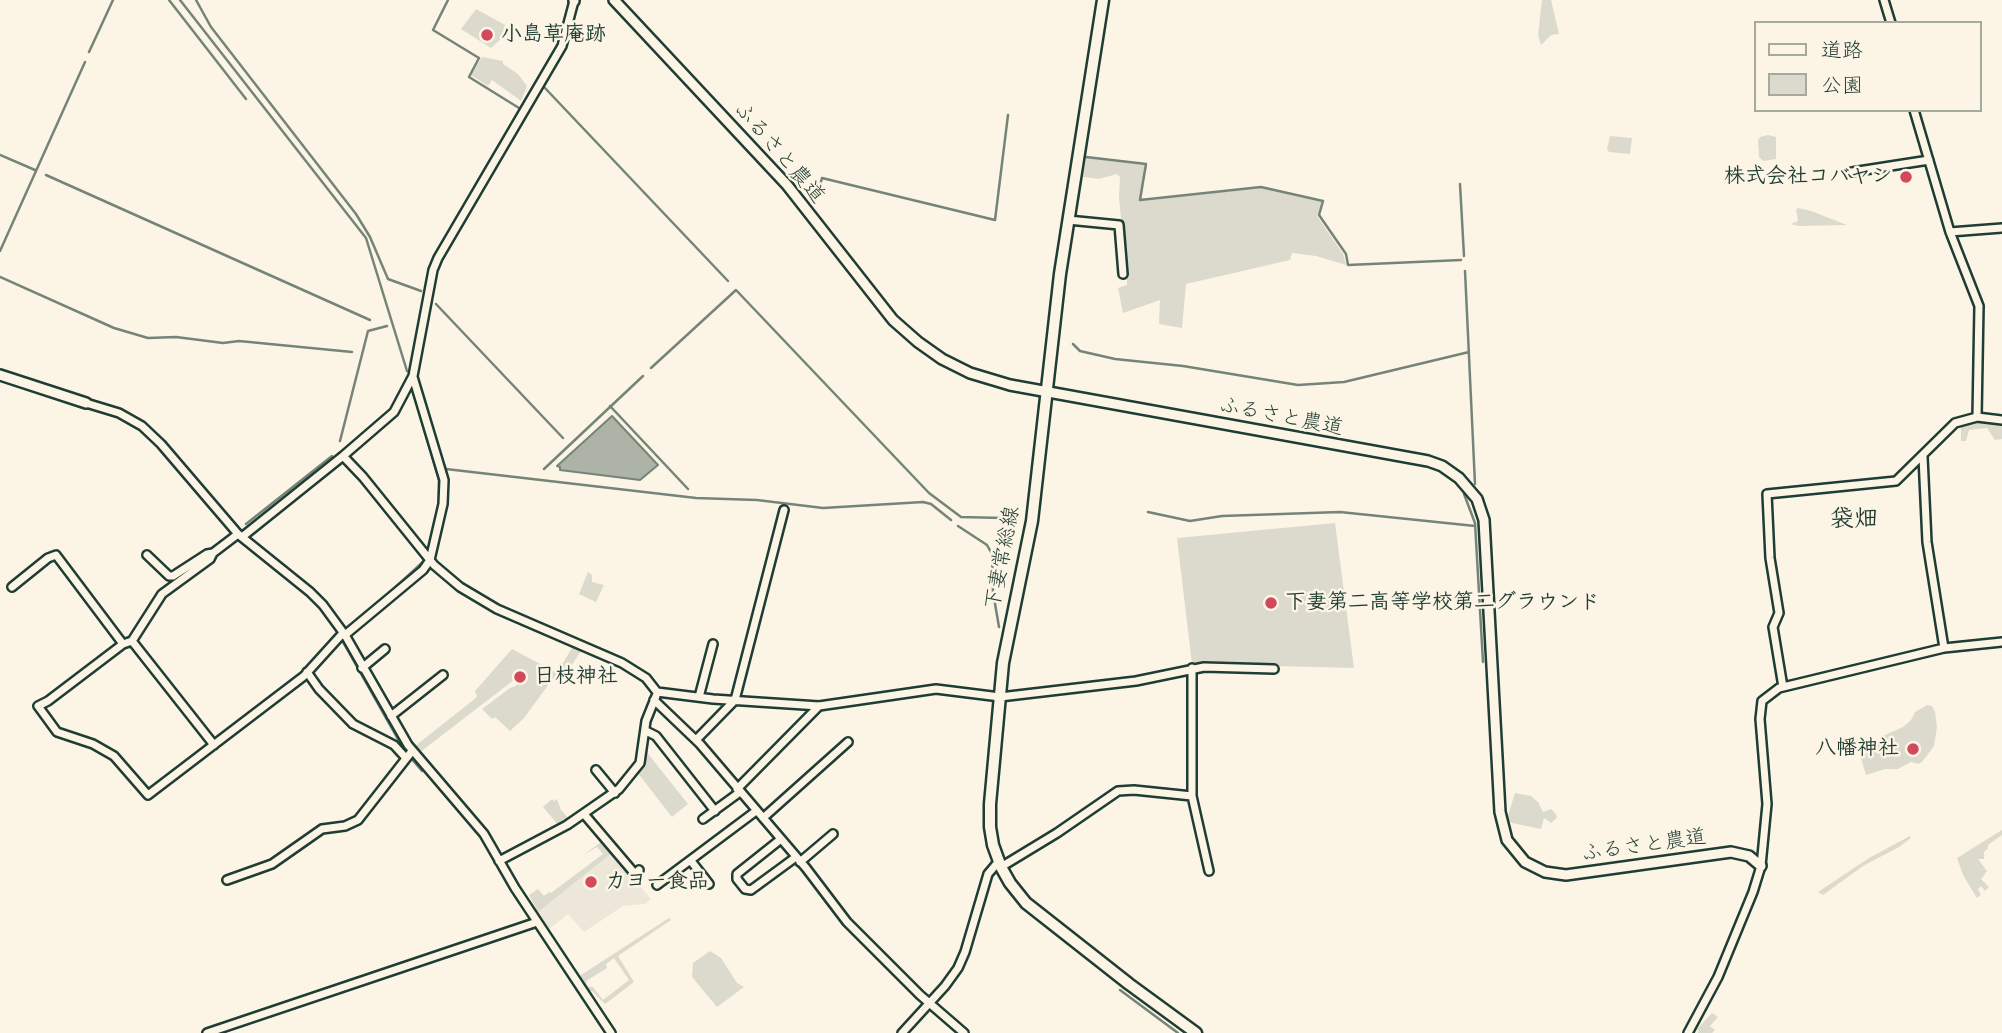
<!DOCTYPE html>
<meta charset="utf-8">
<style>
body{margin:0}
#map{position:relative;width:2002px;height:1033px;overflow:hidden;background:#fcf5e5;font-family:Sriracha,"Klee One",sans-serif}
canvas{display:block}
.legend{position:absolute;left:1754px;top:21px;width:228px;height:91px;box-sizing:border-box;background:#fcf5e5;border:2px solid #a4ab9e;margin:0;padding:9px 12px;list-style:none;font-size:21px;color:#1f3d34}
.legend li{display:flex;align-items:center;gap:14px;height:35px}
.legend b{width:35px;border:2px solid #a4ab9e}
</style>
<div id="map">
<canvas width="2002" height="1033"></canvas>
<ul class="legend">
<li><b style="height:9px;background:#fcf5e5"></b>道路</li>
<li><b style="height:19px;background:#dcdacc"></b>公園</li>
</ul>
</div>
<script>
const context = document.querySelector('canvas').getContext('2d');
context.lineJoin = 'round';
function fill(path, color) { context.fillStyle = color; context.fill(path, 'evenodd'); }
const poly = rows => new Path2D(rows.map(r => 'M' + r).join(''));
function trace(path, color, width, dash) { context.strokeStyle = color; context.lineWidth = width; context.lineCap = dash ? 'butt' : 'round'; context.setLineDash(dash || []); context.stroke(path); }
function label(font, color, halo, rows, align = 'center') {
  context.font = font + ' Sriracha,"Klee One",sans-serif'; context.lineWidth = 5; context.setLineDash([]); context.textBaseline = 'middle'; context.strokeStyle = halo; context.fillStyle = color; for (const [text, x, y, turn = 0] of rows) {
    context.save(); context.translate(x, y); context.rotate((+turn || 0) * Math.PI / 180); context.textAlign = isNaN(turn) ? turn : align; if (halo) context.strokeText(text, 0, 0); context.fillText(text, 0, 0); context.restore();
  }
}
fill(poly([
 [612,853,651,899,645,904,623,906,584,932,568,914,544,933,533,916]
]), '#ece7d8');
fill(poly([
 [1542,0,1551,0,1559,34,1551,35,1541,45,1538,35],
 [476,9,505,25,502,38,491,48,461,29],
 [482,57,503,61,503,64,518,74,527,86,521,101,492,80,488,86,471,75],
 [1768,135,1776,137,1776,159,1763,161,1759,157,1758,140,1760,137],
 [1610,136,1632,138,1630,154,1609,152,1607,149],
 [1086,158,1145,165,1140,201,1261,188,1322,202,1317,216,1343,254,1346,265,1316,256,1292,253,1290,260,1186,284,1182,328,1159,324,1160,300,1123,313,1118,288,1127,285,1127,280,1119,198,1120,177,1117,174,1099,179,1083,177],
 [1799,208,1811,211,1847,225,1798,226,1791,224,1798,221,1796,209],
 [1977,422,2002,422,2002,439,1995,440,1987,428,1969,430,1966,441,1961,441,1961,426,1965,423],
 [1335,523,1354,668,1192,664,1177,538],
 [588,572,592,575,592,582,604,585,596,602,579,594],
 [575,643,583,648,568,671,561,666],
 [512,649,557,673,524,718,510,731,495,717,492,719,482,709,510,688,516,686,516,684,521,680,519,676,419,753,414,747,477,697,475,691],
 [1927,705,1932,706,1935,712,1937,727,1934,746,1922,762,1918,764,1911,762,1898,769,1885,769,1866,775,1860,755,1862,752,1870,744,1878,742,1883,736,1903,727,1911,720,1915,712],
 [645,750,688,804,672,817,637,772,642,767],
 [1515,793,1531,796,1538,802,1543,812,1551,809,1556,814,1557,818,1551,823,1544,818,1541,829,1512,823,1507,819],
 [552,799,554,801,557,799,561,810,570,820,559,826,543,807],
 [2002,830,2002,835,1988,845,1988,848,1984,852,1984,859,1978,859,1987,871,1981,879,1989,887,1985,891,1981,886,1978,889,1981,895,1977,898,1963,875,1957,858],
 [1910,836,1911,838,1899,847,1863,866,1823,895,1818,892,1869,858],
 [601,842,612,853,538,912,529,895,538,889,544,896,549,892,551,893,603,854,597,847,582,856],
 [669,918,671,920,618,956,634,982,605,1004,592,991,586,991,578,977],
 [614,958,629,980,603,1000,593,987,588,987,586,981,607,968,606,964],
 [710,951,721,958,737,983,744,987,717,1007,692,977,693,963],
 [1712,1013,1718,1017,1710,1026,1715,1030,1712,1033,1698,1033,1698,1028]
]), '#dcdacc');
const water = poly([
 [612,416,658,465,640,480,560,470,560,467,557,466,612,416]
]);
fill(water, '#aeb3a7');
trace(water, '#758479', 2);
trace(poly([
 [169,0,246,99],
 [180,0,366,238,407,371],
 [196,0,211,27,356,214,370,237,388,279,421,291],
 [448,0,433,30,479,58,469,77,519,108],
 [89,52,113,0],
 [544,87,728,281],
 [0,155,35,170],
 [1086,157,1146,164,1140,200,1261,187,1323,201,1319,215,1346,254,1348,265,1461,260],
 [46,175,370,320],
 [1460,184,1464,256],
 [815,204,822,178,995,220,1008,115],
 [0,251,85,62],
 [1465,271,1475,484],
 [0,277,114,328,148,338,176,337,223,343,239,341,352,352],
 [436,304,563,438],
 [1073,344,1080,351,1115,359,1183,366,1298,385,1344,382,1469,352],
 [651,368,736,290,929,493,961,517,1003,518],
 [412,388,439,480,439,503,428,551],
 [610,406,688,489],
 [340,441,368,331,387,326],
 [446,469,696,498,757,500,823,508,923,502,931,504,951,520],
 [544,469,643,376],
 [1464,494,1475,523,1483,662],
 [1148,512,1190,521,1222,516,1340,512,1475,526],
 [246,524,332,456],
 [958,526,987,545,992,554,993,592,999,627],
 [160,591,176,578],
 [376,605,425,560],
 [143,618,156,597],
 [343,642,404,750,422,771],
 [1120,990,1178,1033]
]), '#758479', 2.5);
const minor = poly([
 [1884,0,1891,23],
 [1914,110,1950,232,1979,306,1977,417],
 [1852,172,1929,160],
 [1068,220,1119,225,1123,274],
 [1950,232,2002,228],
 [86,403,119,413,142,426,161,444,238,534,310,592,323,605,345,635,408,745,484,834,515,888,611,1033],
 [343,456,363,477,434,565,460,587,497,609,622,663,646,678,657,692],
 [1923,457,1927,542,1944,648],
 [242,537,343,456,394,412,413,376,433,270,438,258,562,46,574,1],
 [147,555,169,576,173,576,207,554,213,553],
 [12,587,48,558,56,555,123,644],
 [345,635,423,570,430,560,443,504,444,480,413,377],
 [132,641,123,644,48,701,38,706,57,732,93,744,114,756,148,795,304,676,343,633],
 [362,668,385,649],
 [307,672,319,689,353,724,394,745,405,757],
 [1783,687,1773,627,1779,613,1770,558,1767,494,1896,481,1955,423,1977,417,2002,420],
 [657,692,713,699,819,706,936,689,1000,697,1136,681,1204,667,1274,669],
 [699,697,713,644],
 [654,700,700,744,806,868,847,922,920,995,964,1033],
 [391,716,443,675],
 [646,731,656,736,715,811],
 [696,740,735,700,784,510],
 [214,745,132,641,162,594,210,559,213,553,238,534],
 [596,770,615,793],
 [737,789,819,706],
 [1192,796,1209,871],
 [584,814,635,874,639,870],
 [763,818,848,742],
 [703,819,740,792],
 [781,839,737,874,737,879,745,889,751,890,796,857],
 [499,861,567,825,619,789,640,763,646,721,656,696],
 [691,861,709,884],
 [800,862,833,834],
 [1001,867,1057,833,1118,791,1134,790,1192,796,1192,668],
 [227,880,272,864,322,829,345,826,358,820,412,751],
 [657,885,756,811],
 [207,1033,537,922],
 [902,1033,945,986,958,968,965,952,988,874,999,861],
 [1688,1033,1718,977,1753,892,1761,866,1767,804,1760,719,1762,701,1779,688,1944,648,2002,642]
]);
const tertiary = poly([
 [614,0,787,185,893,320,918,342,942,359,970,373,1010,385,1428,461,1442,466,1459,478,1477,499,1484,520,1500,812,1507,840,1525,862,1545,872,1566,875,1731,852,1749,856,1761,866],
 [574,1,574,0],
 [0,375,86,403]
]);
const secondary = poly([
 [1103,0,1060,274,1032,521,1003,663,990,804,990,827,993,845,1001,867,1010,883,1026,903,1129,984,1196,1033]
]);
trace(minor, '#1f3d34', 12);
trace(tertiary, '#1f3d34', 14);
trace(secondary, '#1f3d34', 15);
trace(minor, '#fcf5e5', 7);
trace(tertiary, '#fcf5e5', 9);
trace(secondary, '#fcf5e5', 10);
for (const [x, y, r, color] of [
 [487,35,7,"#d1495b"],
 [1906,177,7,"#d1495b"],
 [1271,603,7,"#d1495b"],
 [520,677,7,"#d1495b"],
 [1913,749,7,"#d1495b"],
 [591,882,7,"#d1495b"]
]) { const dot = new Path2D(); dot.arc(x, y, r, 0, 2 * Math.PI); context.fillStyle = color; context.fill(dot); trace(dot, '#fcf5e5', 2.5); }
label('bold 21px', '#1f3d34', '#fcf5e5', [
 ["小島草庵跡",501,35],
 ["株式会社コバヤシ",1892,177,"right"],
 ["下妻第二高等学校第二グラウンド",1285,603],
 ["日枝神社",534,677],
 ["八幡神社",1899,749,"right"],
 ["カヨー食品",605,882]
], 'left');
label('21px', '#1f3d34', '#fcf5e5', [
 ["ふるさと農道",779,153,49],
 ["ふるさと農道",1281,417,11],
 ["下妻常総線",1003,558,-79],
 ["ふるさと農道",1644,846,-8]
]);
label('bold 24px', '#1f3d34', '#fcf5e5', [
 ["袋畑",1854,520]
]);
</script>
